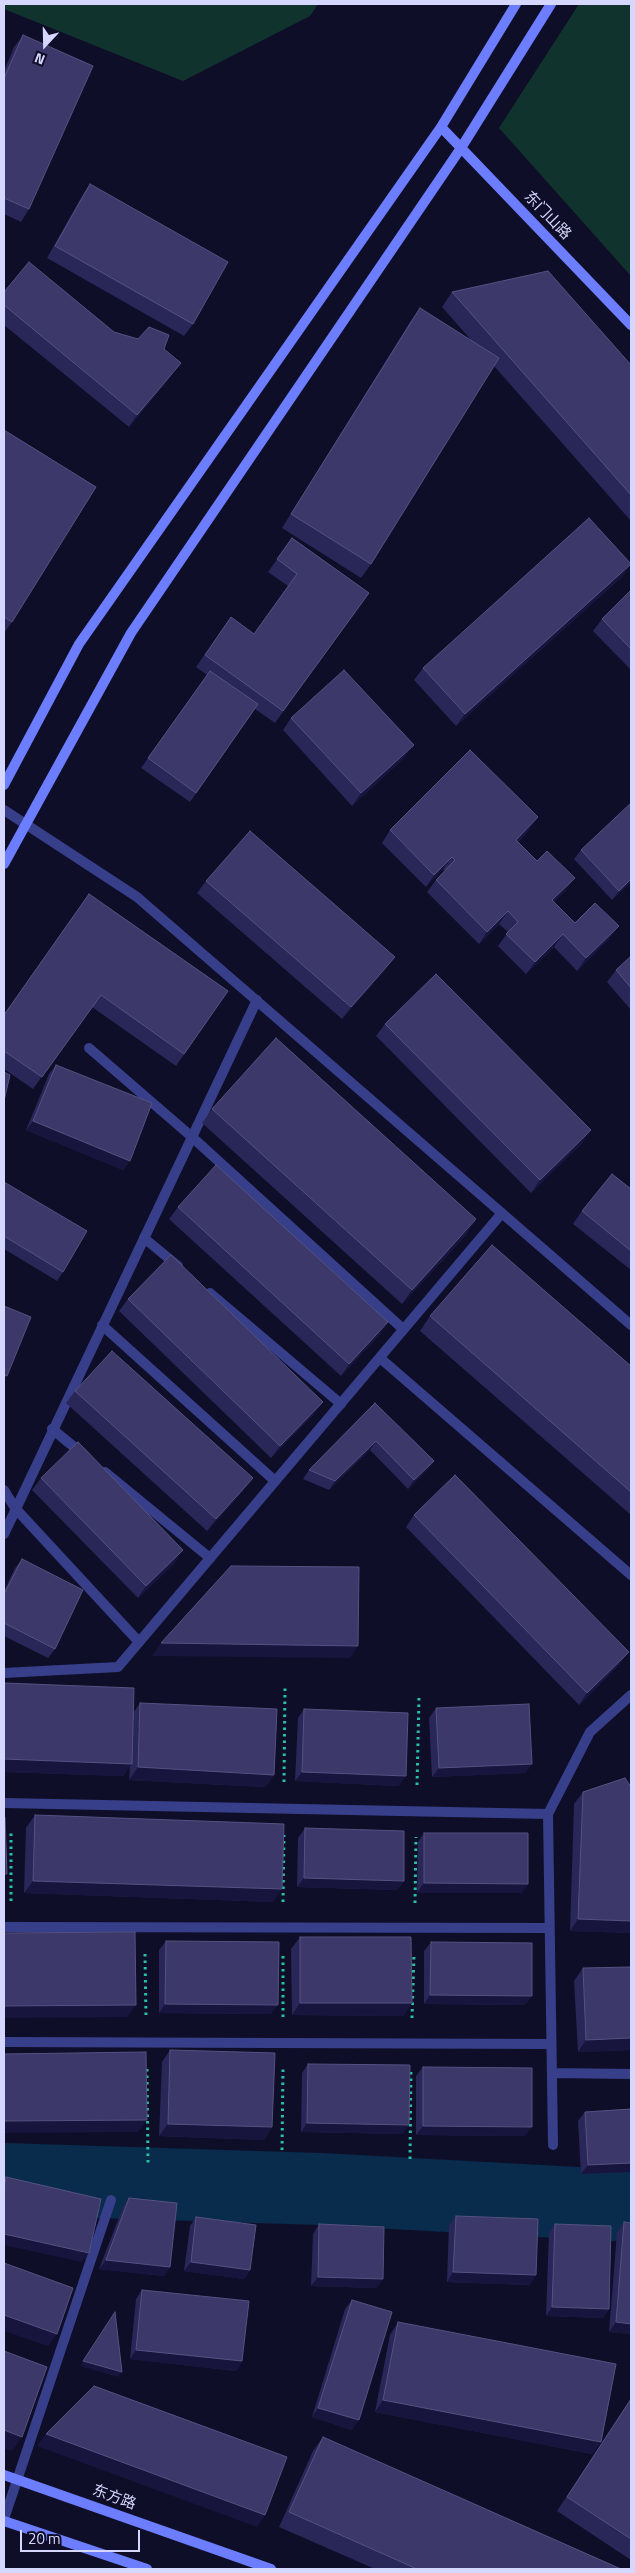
<!DOCTYPE html>
<meta charset="utf-8">
<style>
body{margin:0}
#map{position:relative;width:635px;height:2573px;overflow:hidden;background:#0f0e28;font-family:"Titillium Web",sans-serif}
canvas{display:block}
.frame{position:absolute;inset:0;border:5px solid #d6d7ff;pointer-events:none}
.north{position:absolute;left:20px;top:20px;width:50px;height:50px;-webkit-text-stroke:4px #0f0e28;paint-order:stroke;rotate:201deg;font-size:14px;font-weight:700;line-height:20px;text-align:center;color:#d6d7ff}
.north::after{content:'';display:block;margin:auto;width:18px;height:22px;background:#d6d7ff;clip-path:polygon(50% 0,100% 100%,50% 72%,0 100%)}
.scale{position:absolute;left:20px;top:2530px;width:120px;height:22px;box-sizing:border-box;border:2px solid #d6d7ff;border-top:0;padding-left:6px;font-size:15px;line-height:18px;white-space:nowrap;color:#d6d7ff;-webkit-text-stroke:4px #0f0e28;paint-order:stroke}
</style>
<div id="map">
<canvas width="635" height="2573"></canvas>
<div class="frame"></div>
<div class="north">N</div>
<div class="scale">20 m</div>
</div>
<script>
const context = document.querySelector('canvas').getContext('2d');
context.lineJoin = 'round';
function fill(path, color) { context.fillStyle = color; context.fill(path, 'evenodd'); }
const poly = rows => new Path2D(rows.map(r => 'M' + r).join(''));
function trace(path, color, width, dash) { context.strokeStyle = color; context.lineWidth = width; context.lineCap = dash ? 'butt' : 'round'; context.setLineDash(dash || []); context.stroke(path); }
function label(font, color, halo, rows, align = 'center') {
  context.font = font + ' "Titillium Web","Noto Sans SC",sans-serif'; context.lineWidth = 5; context.setLineDash([]); context.textBaseline = 'middle'; context.strokeStyle = halo; context.fillStyle = color; for (const [text, x, y, turn = 0] of rows) {
    context.save(); context.translate(x, y); context.rotate((+turn || 0) * Math.PI / 180); context.textAlign = isNaN(turn) ? turn : align; if (halo) context.strokeText(text, 0, 0); context.fillText(text, 0, 0); context.restore();
  }
}
fill(poly([
 [4,4,318,4,310,16,183,81,4,9],
 [579,4,631,4,631,276,499,128]
]), '#11332d');
trace(poly([
 [4,2179,320,2189,613,2205,631,2204]
]), '#092b4c', 72);
trace(poly([
 [284,1782,285,1688],
 [417,1785,419,1697],
 [11,1901,11,1830],
 [283,1902,284,1835],
 [415,1903,416,1837],
 [145,1954,146,2018],
 [283,2017,283,1953],
 [412,2018,414,1954],
 [147,2069,148,2163],
 [282,2150,283,2068],
 [410,2159,411,2069]
]), '#28c1a2', 3, [2.5, 4]);
trace(poly([
 [89,1048,192,1137,403,1329],
 [144,1238,178,1266],
 [210,1293,341,1404],
 [102,1325,275,1481],
 [52,1429,84,1455],
 [105,1472,210,1558],
 [4,1490,15,1508,139,1642],
 [4,2519,111,2200]
]), '#373f8a', 10);
trace(poly([
 [4,810,137,897,631,1325],
 [380,1358,631,1575],
 [4,1534,257,1000],
 [4,1673,118,1667,502,1213],
 [4,1803,548,1814],
 [4,1927,549,1928],
 [4,2042,551,2044],
 [552,2073,631,2074],
 [553,2145,548,1814,590,1732,631,1695]
]), '#373f8a', 10);
trace(poly([
 [441,127,631,325],
 [4,785,79,644,441,127,516,4],
 [4,864,131,633,461,148,551,4],
 [4,2475,271,2569],
 [4,2521,147,2569]
]), '#6d7dff', 10);
fill(poly([
 [23,35,29,209,21,222,4,214,4,71,14,47],
 [90,184,193,324,184,336,47,258,82,196],
 [4,292,114,332,164,349,172,375,129,427,4,325],
 [452,292,631,365,631,521,494,366,371,564,361,578,282,528,410,322,420,308,472,341,442,307],
 [4,430,12,622,4,633],
 [292,538,369,593,275,723,255,709,190,802,141,768,207,675,196,667,231,617,254,634,288,586,268,572],
 [623,576,456,726,414,680,423,668],
 [631,590,631,670,593,631,602,619],
 [291,718,405,757,352,806,283,730],
 [530,829,518,842,566,890,554,902,575,923,610,938,577,971,554,947,526,974,498,946,508,932,499,924,479,944,427,892,436,880,445,871,443,869,426,887,382,843,390,830],
 [581,850,631,882,612,900,574,859],
 [206,881,386,969,342,1019,197,893],
 [89,894,228,991,176,1066,92,1007,33,1089,4,1069,4,1015],
 [631,956,631,1010,607,982,616,970],
 [385,1024,583,1142,531,1193,376,1036],
 [56,1065,130,1161,123,1170,26,1130,49,1074],
 [212,1109,467,1234,402,1304,202,1123],
 [4,1182,63,1272,57,1281,4,1249],
 [631,1189,631,1270,573,1224,582,1211],
 [178,1207,380,1334,341,1376,169,1219],
 [128,1299,314,1414,271,1458,119,1311],
 [430,1316,631,1366,631,1515,420,1331],
 [75,1391,244,1490,207,1531,66,1403],
 [375,1403,434,1461,427,1470,408,1489,370,1450,329,1490,303,1479,309,1470],
 [41,1478,175,1563,138,1598,32,1490],
 [414,1515,620,1664,579,1705,406,1527],
 [22,1559,55,1649,48,1658,4,1636,4,1591,15,1568],
 [4,1683,133,1713,140,1703,274,1775,265,1787,129,1780,130,1766,123,1776,4,1772],
 [436,1708,532,1764,525,1773,432,1777,429,1718],
 [304,1709,399,1786,295,1781,298,1718],
 [583,1792,631,1933,570,1931,574,1804],
 [35,1815,273,1902,24,1893,26,1828],
 [305,1828,404,1881,397,1890,297,1887,298,1838],
 [424,1833,528,1884,521,1893,417,1893,418,1842],
 [300,1937,412,2003,403,2016,292,2015,291,1949],
 [166,1941,271,2014,159,2013,159,1950],
 [431,1942,525,2005,424,2004,424,1951],
 [583,1968,631,2050,578,2052,574,1981],
 [170,2050,272,2127,264,2140,159,2136,162,2062],
 [308,2064,403,2134,301,2132,302,2073],
 [423,2067,525,2136,416,2135,416,2076],
 [631,2109,631,2172,581,2174,578,2121,585,2112],
 [129,2198,170,2267,164,2276,99,2269,123,2207],
 [456,2216,530,2285,447,2282,449,2225],
 [196,2217,250,2270,244,2279,184,2271,190,2226],
 [624,2222,631,2334,609,2332,617,2232],
 [319,2224,383,2279,376,2288,311,2286,313,2234],
 [555,2224,609,2309,603,2318,546,2316,549,2233],
 [142,2290,242,2361,236,2371,130,2359,136,2299],
 [352,2300,352,2430,312,2417,345,2309],
 [398,2322,601,2442,592,2454,375,2412,390,2335],
 [631,2398,631,2560,557,2511],
 [323,2437,621,2569,375,2569,279,2527,313,2451]
]), '#292658');
fill(poly([
 [181,363,172,375,129,427,137,415],
 [631,564,623,576,456,726,465,714],
 [414,745,405,757,352,806,361,793],
 [538,817,530,829,507,852,516,840],
 [452,857,443,869,426,887,434,875],
 [575,878,566,890,544,913,552,900],
 [631,879,631,882,612,900,619,891],
 [508,911,499,924,479,944,487,932],
 [619,926,610,938,577,971,586,958],
 [563,934,554,947,526,974,535,962],
 [395,957,386,969,342,1019,351,1007],
 [33,1121,130,1161,123,1170,26,1130],
 [591,1130,583,1142,531,1193,540,1180],
 [476,1219,467,1234,402,1304,412,1290],
 [388,1322,380,1334,341,1376,349,1364],
 [4,1375,7,1376,4,1380],
 [323,1402,314,1414,271,1458,280,1446],
 [376,1441,370,1450,329,1490,335,1481],
 [434,1461,427,1470,408,1489,414,1480],
 [253,1478,244,1490,207,1531,216,1519],
 [183,1550,175,1563,138,1598,146,1586],
 [161,1643,358,1646,350,1658,152,1656],
 [629,1652,620,1664,579,1705,587,1693],
 [4,1759,132,1764,123,1776,4,1772],
 [532,1764,525,1773,432,1777,439,1768],
 [138,1767,274,1775,265,1787,129,1780],
 [302,1772,406,1776,399,1786,295,1781],
 [304,1878,404,1881,397,1890,297,1887],
 [33,1881,282,1889,273,1902,24,1893],
 [424,1883,528,1884,521,1893,417,1893],
 [578,1919,631,1921,631,1933,570,1931],
 [430,1995,532,1996,525,2005,424,2004],
 [300,2003,412,2003,403,2016,292,2015],
 [165,2004,278,2005,271,2014,159,2013],
 [136,2005,127,2017,4,2018,4,2006],
 [631,2038,631,2050,578,2052,586,2040],
 [147,2120,138,2132,4,2133,4,2121],
 [307,2123,409,2125,403,2134,301,2132],
 [168,2124,272,2127,264,2140,159,2136],
 [423,2126,532,2127,525,2136,416,2135],
 [631,2163,631,2172,581,2174,588,2165],
 [4,2234,89,2253,82,2262,4,2245],
 [106,2260,170,2267,164,2276,99,2269],
 [191,2262,250,2270,244,2279,184,2271],
 [453,2272,536,2275,530,2285,447,2282],
 [318,2277,383,2279,376,2288,311,2286],
 [552,2307,609,2309,603,2318,546,2316],
 [4,2315,57,2334,48,2346,4,2331],
 [616,2322,631,2324,631,2334,609,2332],
 [136,2350,242,2361,236,2371,130,2359],
 [83,2361,122,2372,118,2377,80,2366],
 [383,2400,601,2442,592,2454,375,2412],
 [318,2408,359,2420,352,2430,312,2417],
 [4,2430,22,2437,12,2451,4,2448],
 [46,2434,265,2515,257,2527,37,2446]
]), '#17153d');
const building = poly([
 [23,35,93,66,29,209,4,198,4,78,23,35],
 [90,184,228,262,193,324,55,246,90,184],
 [29,262,114,332,138,339,149,327,169,335,164,349,181,363,137,415,4,305,4,292,29,262],
 [548,271,631,365,631,495,452,292,548,271],
 [420,308,499,358,371,564,291,514,420,308],
 [4,430,96,487,12,622,4,617,4,430],
 [589,518,631,564,465,714,423,668,589,518],
 [292,538,369,593,283,711,205,655,231,617,254,634,297,574,277,559,292,538],
 [631,590,631,649,602,619,631,590],
 [344,670,414,745,361,793,291,718,344,670],
 [210,671,258,704,196,793,148,758,210,671],
 [470,750,538,817,516,840,537,861,547,851,575,878,552,900,575,923,595,903,619,926,586,958,563,934,535,962,506,934,518,922,508,911,487,932,436,880,455,860,452,857,434,875,390,830,470,750],
 [631,803,631,879,619,891,581,850,631,803],
 [250,831,395,957,351,1007,206,881,250,831],
 [89,894,228,991,184,1054,101,995,42,1077,4,1051,4,1015,89,894],
 [631,956,631,988,616,970,631,956],
 [436,974,591,1130,540,1180,385,1024,436,974],
 [276,1038,476,1219,412,1290,212,1109,276,1038],
 [56,1065,152,1103,130,1161,33,1121,56,1065],
 [4,1072,10,1075,4,1101,4,1072],
 [216,1165,388,1322,349,1364,178,1207,216,1165],
 [612,1174,631,1189,631,1251,582,1211,612,1174],
 [4,1182,87,1231,63,1272,4,1236,4,1182],
 [492,1245,631,1366,631,1492,430,1316,492,1245],
 [171,1255,323,1402,280,1446,128,1299,171,1255],
 [4,1306,31,1317,7,1376,4,1375,4,1306],
 [112,1351,253,1478,216,1519,75,1391,112,1351],
 [375,1403,434,1461,414,1480,376,1441,335,1481,309,1470,375,1403],
 [78,1442,183,1550,146,1586,41,1478,78,1442],
 [455,1475,629,1652,587,1693,414,1515,455,1475],
 [22,1559,83,1590,55,1649,4,1623,4,1594,22,1559],
 [231,1566,359,1567,358,1646,161,1643,231,1566],
 [4,1683,134,1688,132,1764,4,1759,4,1683],
 [140,1703,277,1709,274,1775,138,1767,140,1703],
 [529,1704,532,1764,439,1768,436,1708,529,1704],
 [304,1709,408,1713,406,1776,302,1772,304,1709],
 [625,1778,631,1787,631,1921,578,1919,583,1792,625,1778],
 [35,1815,284,1824,282,1889,33,1881,35,1815],
 [4,1817,5,1817,7,1874,4,1874,4,1817],
 [305,1828,404,1831,404,1881,304,1878,305,1828],
 [424,1833,528,1833,528,1884,424,1883,424,1833],
 [135,1932,136,2005,4,2006,4,1933,135,1932],
 [300,1937,411,1937,412,2003,300,2003,300,1937],
 [166,1941,279,1942,278,2005,165,2004,166,1941],
 [431,1942,532,1943,532,1996,430,1995,431,1942],
 [631,1967,631,2038,586,2040,583,1968,631,1967],
 [170,2050,275,2053,272,2127,168,2124,170,2050],
 [146,2052,147,2120,4,2121,4,2054,146,2052],
 [308,2064,410,2065,409,2125,307,2123,308,2064],
 [423,2067,532,2068,532,2127,423,2126,423,2067],
 [631,2109,631,2163,588,2165,585,2112,631,2109],
 [6,2177,101,2199,89,2253,4,2234,4,2189,6,2177],
 [129,2198,177,2203,170,2267,106,2260,129,2198],
 [456,2216,538,2219,536,2275,453,2272,456,2216],
 [196,2217,256,2225,250,2270,191,2262,196,2217],
 [624,2222,631,2223,631,2324,616,2322,624,2222],
 [319,2224,384,2227,383,2279,318,2277,319,2224],
 [555,2224,611,2226,609,2309,552,2307,555,2224],
 [4,2263,73,2288,57,2334,4,2315,4,2263],
 [142,2290,249,2301,242,2361,136,2350,142,2290],
 [352,2300,392,2312,359,2420,318,2408,352,2300],
 [115,2312,122,2372,83,2361,115,2312],
 [398,2322,616,2364,601,2442,383,2400,398,2322],
 [4,2351,47,2367,22,2437,4,2430,4,2351],
 [94,2386,287,2457,265,2515,46,2434,94,2386],
 [631,2399,631,2539,567,2497,631,2399],
 [323,2437,621,2569,417,2569,289,2512,323,2437]
]);
fill(building, '#3c396a');
trace(building, '#545281', 1);
label('15px', '#d6d7ff', '#0f0e28', [
 ["东门山路",547,216,46],
 ["东方路",114,2498,20]
]);
</script>
